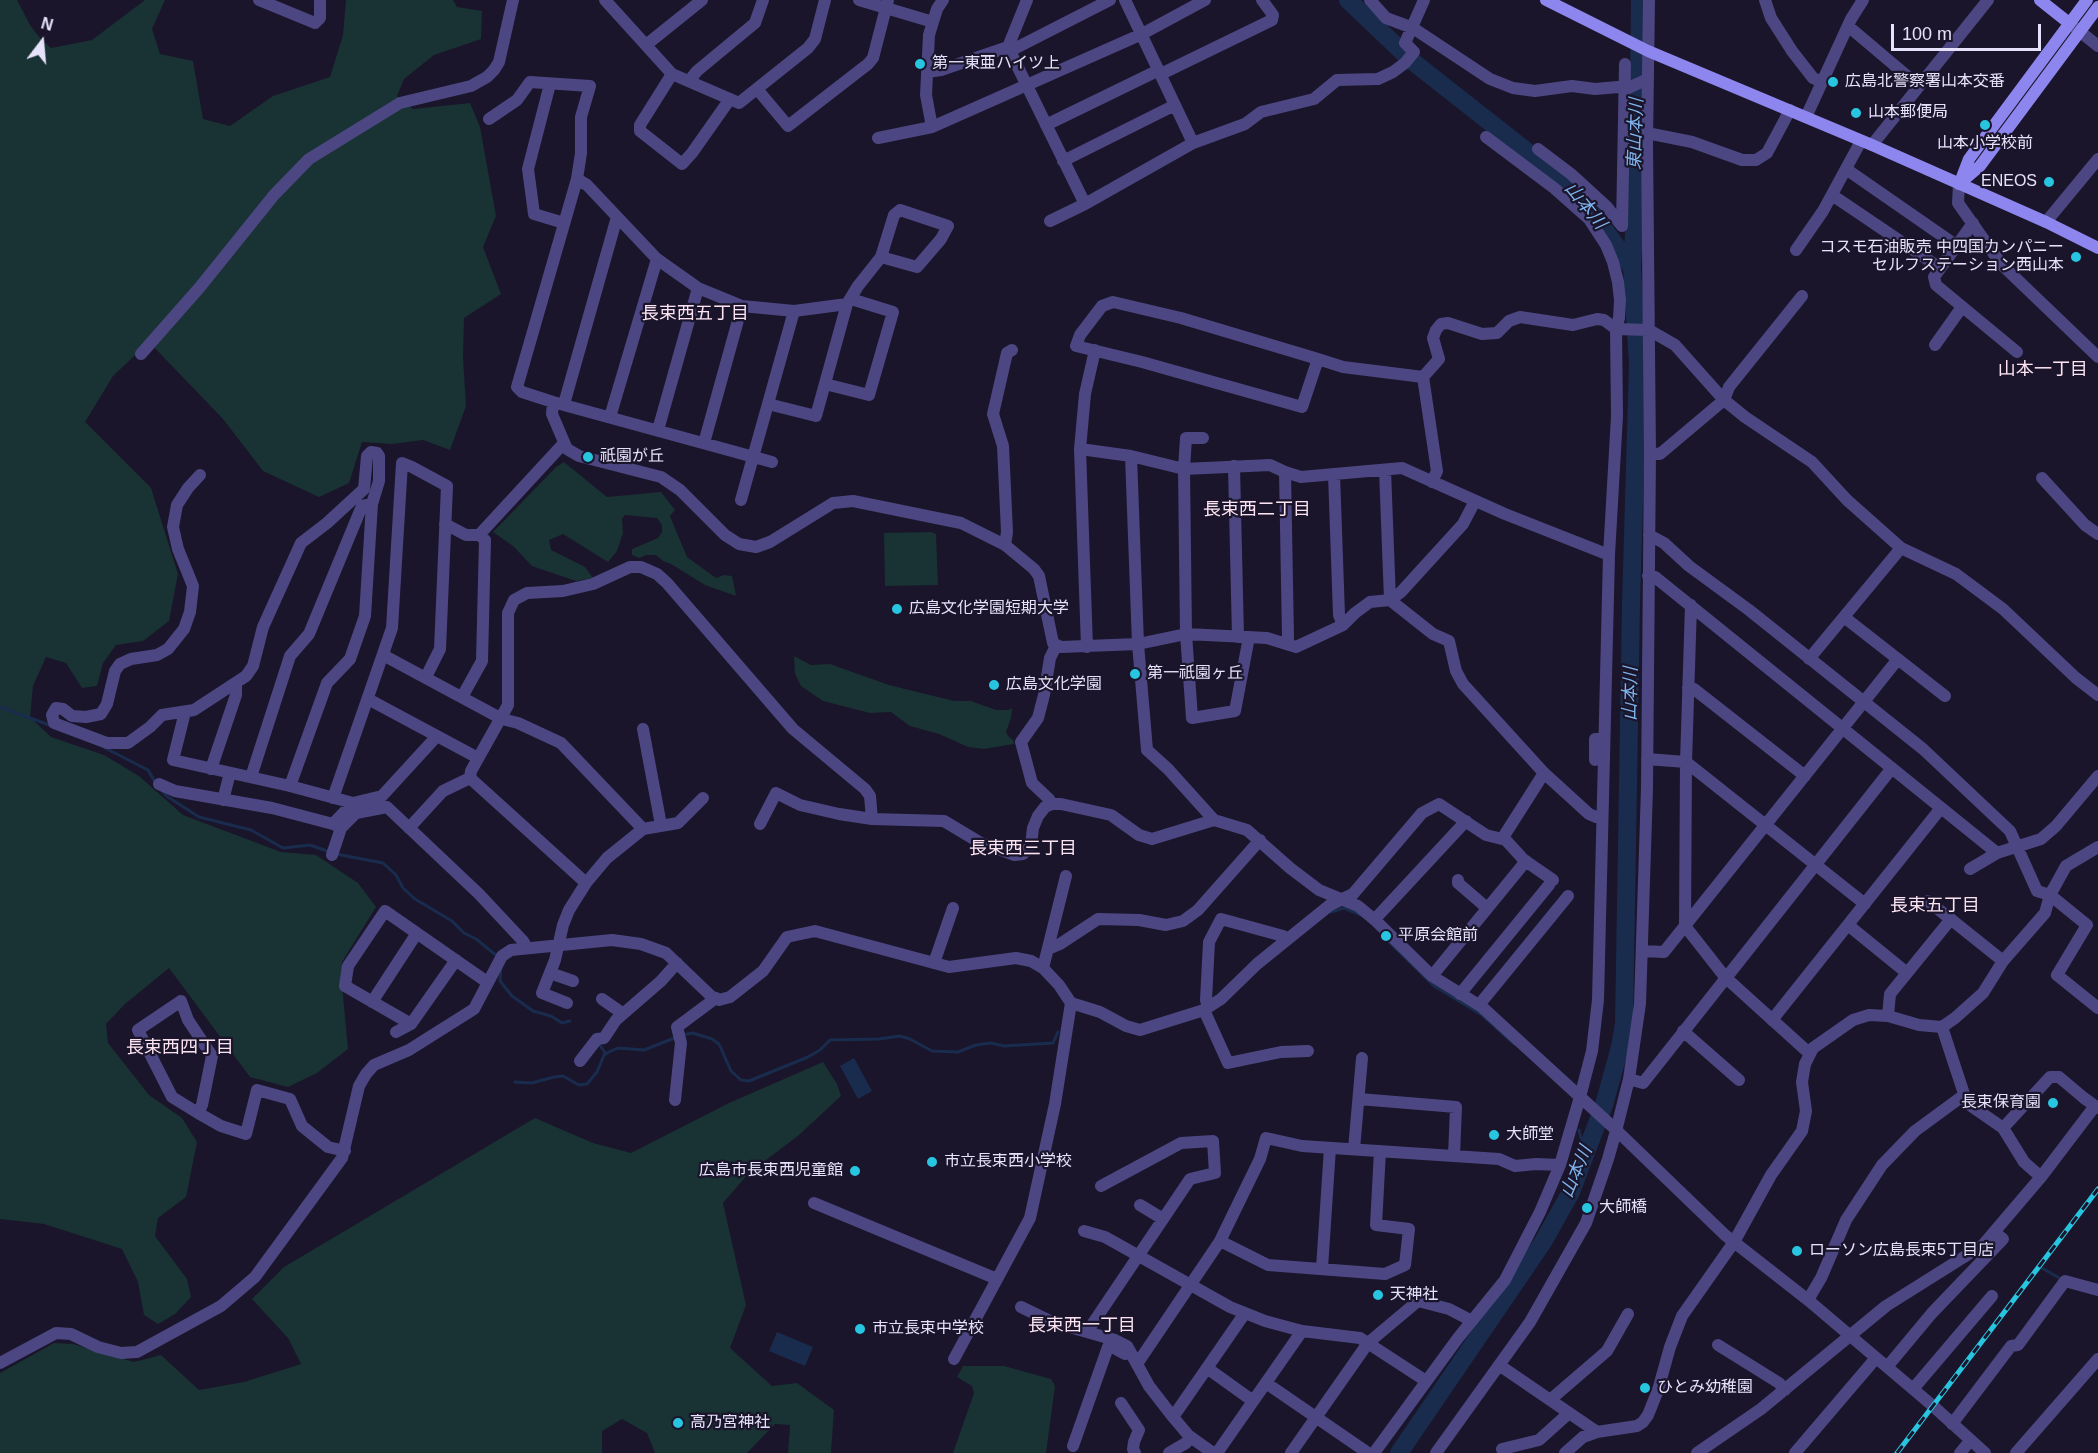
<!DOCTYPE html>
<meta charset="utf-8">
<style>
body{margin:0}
#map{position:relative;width:2098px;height:1453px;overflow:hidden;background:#1a152a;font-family:Arial,sans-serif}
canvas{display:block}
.north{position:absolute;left:12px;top:12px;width:60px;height:60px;-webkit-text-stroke:4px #1a152a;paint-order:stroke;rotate:16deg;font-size:16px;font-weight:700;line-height:24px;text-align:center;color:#e6e2fb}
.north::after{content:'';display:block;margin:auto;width:21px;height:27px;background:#e6e2fb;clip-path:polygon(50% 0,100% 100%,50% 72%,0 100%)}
.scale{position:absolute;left:1891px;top:24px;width:150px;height:27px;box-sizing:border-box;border:3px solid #e6e2fb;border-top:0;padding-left:8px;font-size:18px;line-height:21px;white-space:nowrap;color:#e6e2fb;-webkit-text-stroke:4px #1a152a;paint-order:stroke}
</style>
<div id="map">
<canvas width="2098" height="1453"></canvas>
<div class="north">N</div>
<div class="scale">100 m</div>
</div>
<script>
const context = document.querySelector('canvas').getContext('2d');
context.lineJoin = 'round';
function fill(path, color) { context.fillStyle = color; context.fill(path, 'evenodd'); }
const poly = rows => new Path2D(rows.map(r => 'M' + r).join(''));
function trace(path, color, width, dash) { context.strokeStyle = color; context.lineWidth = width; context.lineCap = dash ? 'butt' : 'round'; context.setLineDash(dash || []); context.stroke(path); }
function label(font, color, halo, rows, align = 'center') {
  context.font = font + ' Arial,"Noto Sans JP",sans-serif'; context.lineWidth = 4.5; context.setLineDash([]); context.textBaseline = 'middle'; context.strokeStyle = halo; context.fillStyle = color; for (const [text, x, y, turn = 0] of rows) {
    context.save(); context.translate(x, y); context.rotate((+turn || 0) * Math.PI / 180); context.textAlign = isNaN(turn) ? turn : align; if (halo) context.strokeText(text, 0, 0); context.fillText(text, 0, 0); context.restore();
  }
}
fill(poly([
 [0,0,17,0,30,25,40,38,51,48,92,40,145,0,165,0,152,29,160,54,193,61,203,119,230,126,273,96,330,77,343,35,346,0,453,0,457,7,482,11,481,39,434,55,404,79,397,96,413,109,470,103,480,127,496,216,483,247,501,294,464,318,463,358,466,406,450,450,423,440,392,444,362,442,349,483,319,497,263,471,223,419,149,342,113,376,85,422,151,488,178,574,169,621,143,641,116,645,103,663,97,686,82,688,66,663,46,657,33,686,30,717,51,737,104,755,139,776,183,815,281,852,316,855,358,883,376,907,342,962,342,985,348,1049,317,1073,288,1087,250,1077,169,968,125,1004,106,1024,108,1043,149,1095,182,1118,197,1142,186,1197,158,1218,155,1236,187,1279,191,1297,175,1314,158,1324,144,1315,138,1282,122,1249,44,1224,0,1219],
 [564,462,607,497,661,492,675,510,670,516,687,557,716,578,724,575,732,576,736,596,705,585,671,564,663,561,656,555,646,555,639,558,632,555,632,549,658,538,662,532,662,525,657,518,625,515,622,519,623,533,617,551,608,562,563,534,549,540,551,550,585,567,593,578,576,581,532,566,513,546,493,532,556,467],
 [931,532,936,534,938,585,885,586,884,533],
 [794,656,811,665,830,664,889,685,954,701,971,701,996,710,1008,710,1012,708,1011,718,1006,732,1009,737,1013,740,1014,744,984,749,968,747,939,734,910,726,891,712,870,713,823,701,801,686,795,674],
 [823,1062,837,1084,841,1096,799,1135,749,1173,723,1203,746,1305,730,1348,772,1386,797,1383,834,1410,831,1453,788,1453,790,1425,775,1424,747,1453,655,1453,647,1433,622,1419,602,1431,602,1453,0,1453,0,1373,54,1343,73,1344,134,1362,161,1355,199,1390,244,1382,301,1364,288,1338,252,1299,284,1267,535,1118,593,1143,631,1153,729,1103],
 [963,1366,1004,1366,1051,1379,1055,1386,1046,1453,953,1453,974,1393,972,1386,957,1377]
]), '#193233');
fill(poly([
 [854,1058,872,1091,858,1099,840,1066],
 [777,1332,813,1347,805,1366,769,1351]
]), '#192c4e');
trace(poly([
 [0,707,52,726],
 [105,748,148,770,155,782],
 [161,790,168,797,199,817,251,830,283,848,310,845,330,852],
 [336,854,383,863,396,875,403,888,415,899,452,921,464,933,476,939,497,956],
 [1331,912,1344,908,1361,915],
 [1381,934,1434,986,1482,1015,1514,1044],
 [501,967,500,981,512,996,533,1011,551,1016,562,1023,570,1021],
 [682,1035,693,1033,712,1039,719,1044,731,1071,741,1080,749,1081,808,1057,820,1050,830,1040,879,1039,900,1036,910,1039,932,1051,958,1052,976,1045,991,1043,1004,1046,1053,1043,1058,1032],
 [599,1044,606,1054],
 [515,1082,532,1083,554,1077,563,1076,579,1085,587,1084,597,1072,604,1055,609,1052,618,1048,644,1050,677,1037],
 [1579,1130,1581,1138,1589,1145],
 [2042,1268,2061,1279]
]), '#192c4e', 3);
trace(poly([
 [1348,0,1412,61,1576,190,1632,268],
 [1399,1453,1543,1242,1571,1192,1604,1105,1620,1047,1624,1024,1631,604,1638,364,1632,268,1638,166,1640,0]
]), '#192c4e', 18);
trace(poly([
 [259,0,315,23,320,18,320,0],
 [605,0,672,74,739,103,808,48,815,39,825,0],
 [859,0,933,22],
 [1125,0,1193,143],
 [1370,0,1386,18,1413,28,1490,79,1513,88,1535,91,1572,86,1595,89,1618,87,1628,88,1648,79],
 [1765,0,1771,18,1792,51,1813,78,1822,82],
 [1848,26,1919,86],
 [2073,26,2098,46],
 [646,45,702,0],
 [1008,47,1085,204],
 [1010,51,1110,0],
 [927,72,941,70,1008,47,1027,0],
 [672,74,640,125,640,131,682,164,692,153,730,99],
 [1161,74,1272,20,1273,15,1262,0],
 [689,81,697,71,755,23,763,0],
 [550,84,528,169,534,214,564,223],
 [757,89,788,126,868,64,873,58,888,0],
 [1806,117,1851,19,1863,0],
 [489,119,517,100,530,82,590,86,581,117,581,153,577,179,517,387,522,392,553,402,772,462],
 [1046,125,1159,70],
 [932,127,926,95,929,35,937,9,943,0],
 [1647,133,1692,142,1742,160,1756,160,1767,153,1790,110],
 [878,138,932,127,1142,34,1205,0],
 [1872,145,1988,0],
 [1538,149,1571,174,1607,207,1622,226,1625,64],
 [1063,161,1175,105],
 [1846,169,1957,246],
 [577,179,587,185,657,259,698,288,742,306,794,311,847,304,858,286,881,257,894,215,900,210,948,226,941,239,917,267,881,257],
 [1959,184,1958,203,2001,264,2098,357],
 [1832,195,1940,268],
 [1050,221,1085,204,1193,143,1245,124,1261,112,1314,99,1337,80,1378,79,1393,72,1405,63,1414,52,1405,43,1424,0],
 [2046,222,2098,159],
 [1973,223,1934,277,1936,285,2017,352],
 [1796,250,1823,211,1861,141],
 [1935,345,1962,307],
 [141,354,200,287,274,195,309,159,400,103,471,86,487,77,494,70,499,62,513,0],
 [1318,359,1302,407,1142,362,1076,346,1080,335,1102,306,1113,302,1181,318,1318,359,1343,367,1423,377],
 [825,384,869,395,893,312,851,299],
 [553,402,552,414,567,449,579,456,661,477,680,490,725,535,739,544,756,547,770,542,833,503,853,501,961,523,1005,545,1034,569,1039,576,1053,643,1061,647,1138,644,1186,634,1267,638,1296,647,1343,625,1355,613,1370,602,1390,600,1401,592,1463,524,1475,501],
 [564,404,617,217],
 [768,404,816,416,847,304],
 [610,417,657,259],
 [658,430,698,288],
 [1203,438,1186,438,1184,469,1186,634,1192,718,1235,711,1249,637],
 [704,443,742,306],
 [1080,449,1131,456,1184,469,1270,465,1285,472,1301,477,1402,468,1505,514,1609,555],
 [1650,453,1660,454,1724,400,1729,387,1802,296],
 [1131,456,1138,644,1147,750,1168,769,1214,820,1247,830,1290,868,1319,890,1358,906,1376,921,1432,976,1482,1007,1613,1127,1725,1235,1808,1300,1933,1406,1985,1453],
 [1234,466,1238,637],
 [1385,470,1390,600,1433,634,1449,641,1456,671,1463,684,1544,773,1589,814,1596,817],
 [1285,472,1288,638,1286,644],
 [1334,474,1339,615,1343,625],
 [200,475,188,488,177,505,173,527,178,549,193,586,190,612,184,629,168,649,157,655,131,659,120,664,115,671,107,704,101,714,86,717,72,716,63,709,56,708,52,715,54,723,107,743,128,743,150,727,162,715,194,710,246,676,253,666,263,627,301,543,327,523,364,489,367,456,371,452,377,453,379,456,379,481,372,504,365,616,350,659,327,683,290,786],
 [2042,478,2085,525,2098,534],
 [1432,482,1437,471,1423,377,1439,359,1433,338,1436,330,1441,324,1448,323,1482,334,1497,333,1509,321,1520,317,1573,325,1597,319,1604,320,1616,329,1649,330,1675,345,1724,400,1745,417,1812,462,1847,500,1901,548,1956,574,2003,609,2076,678,2098,695],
 [741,500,794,311],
 [445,524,466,535,479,535,564,443],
 [1649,535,1664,543,1689,566,1749,610,1923,749,2010,831,2037,891,2050,895,2087,925,2057,975,2098,1008],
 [1005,545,1007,532,1003,446,993,414,1007,353,1012,350],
 [1648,576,1655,577,1997,853],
 [1691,605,1686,762,1685,926,1725,977,1809,1053],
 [1844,617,1945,696],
 [1087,647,1080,449,1085,394,1095,350],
 [383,655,502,719,518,723,561,743,643,829],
 [1809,659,1901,548],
 [1688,688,1694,689,1805,776],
 [462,697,482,661,485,540,479,535],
 [368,699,478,758],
 [185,712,173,760,290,786,353,803,382,796,437,736],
 [643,729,661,825],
 [1647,759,1686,762,1865,904],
 [1595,760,1595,739,1598,739],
 [211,769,236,695,236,683],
 [251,777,290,656,309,634,362,506,372,504],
 [159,784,175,791,272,808,333,824,353,803],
 [333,798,392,628,402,463,412,467,447,486,440,649,426,677],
 [223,800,230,773],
 [1052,804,1049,799,1032,783,1021,742,1038,718,1044,695,1050,658,1056,646],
 [333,824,341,828,356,813,387,807,479,894,523,941,527,948],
 [760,824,776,793,800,805,839,814,872,819,944,821,979,842,1014,855,1023,854,1031,845,1033,828,1038,816,1045,807,1052,804,1061,804,1111,815,1139,835,1152,839,1214,820],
 [409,828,443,791,470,778],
 [1503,837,1524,860,1553,880],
 [332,855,341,828],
 [1970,869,1997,853,2041,839,2056,826,2098,776],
 [1458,880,1458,883,1487,908],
 [586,883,470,778,471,771,508,705,508,613,514,600,527,593,563,591,593,584,630,567,641,567,657,574,667,583,793,729,865,789,870,796,872,819],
 [1928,901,2003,961],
 [1375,919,1466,821],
 [1848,925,1907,973],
 [1048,949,1060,944,1098,919,1139,920,1166,925,1183,921,1198,910,1260,840],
 [1642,951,1664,952,1898,659],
 [934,963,953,908],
 [1043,968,1066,876],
 [550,973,573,981],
 [1432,976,1526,861],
 [1460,994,1549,885],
 [602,999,622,1013],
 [372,1002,417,933],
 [567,1003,542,993,555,960,563,925,569,910,586,883,607,858,643,829,678,823,703,798],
 [1479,1005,1568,896],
 [1208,1007,1206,1000,1209,942,1221,919,1283,936,1288,939],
 [1204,1010,1228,1063,1281,1052,1308,1051],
 [1888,1016,1890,994,1951,919],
 [1772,1020,1941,808],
 [411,1024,345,986,348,966,385,911,487,982],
 [1942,1027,1967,1103,2003,1128,2024,1162,2041,1177],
 [1683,1031,1739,1080],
 [396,1032,411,1024,456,960],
 [580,1061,597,1039,604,1038,616,1020,661,981,677,963],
 [1629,1079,1643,1083,1892,768],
 [1359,1099,1456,1107,1454,1156],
 [675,1100,681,1043,677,1027,716,998],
 [198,1113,202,1105,212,1056,188,1020,181,1001,138,1030,172,1097,198,1113,221,1126,246,1134,257,1090,290,1099,302,1126,328,1147,345,1151],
 [2003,1128,2050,1077,2059,1077,2084,1098,2098,1108],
 [1354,1149,1362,1058],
 [814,1203,997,1279],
 [1140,1205,1163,1219],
 [1084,1231,1105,1237,1230,1307,1265,1321,1302,1331,1360,1338,1426,1381],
 [1220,1241,1268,1265,1385,1274,1405,1265,1409,1229,1376,1225,1380,1151],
 [1322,1268,1330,1148],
 [1808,1300,1821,1278,1846,1220,1882,1165,1915,1131,1964,1095],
 [1021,1307,1052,1322,1115,1340,1127,1346,1149,1386,1173,1417,1189,1436,1213,1453],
 [1087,1332,1190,1179,1215,1173,1213,1141,1181,1143,1101,1186],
 [1718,1345,1779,1383,1785,1390],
 [954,1359,1030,1218,1055,1104,1071,1003],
 [0,1363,56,1333,71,1334,98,1347,121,1353,137,1352,221,1306,255,1277,342,1158,359,1086,366,1074,374,1065,409,1050,474,1009,502,956,511,950,612,940,641,944,666,953,711,996,719,1000,730,997,763,971,787,937,815,931,949,967,1016,958,1031,961,1043,968,1059,985,1071,1003,1100,1012,1126,1026,1140,1030,1204,1010,1221,999,1257,964,1330,905,1353,894,1422,813,1439,804,1486,835,1502,839,1544,773],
 [1137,1364,1220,1241,1260,1159,1266,1138,1302,1146,1499,1159,1515,1166,1536,1164,1560,1165],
 [1499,1365,1597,1432],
 [1887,1367,1932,1313,2003,1239,1994,1232],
 [1207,1368,1253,1401],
 [1266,1383,1368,1453],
 [1913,1389,1992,1296],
 [1550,1400,1607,1351,1628,1314],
 [1121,1403,1139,1430,1134,1442,1133,1449,1135,1453],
 [1173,1417,1245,1313],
 [1952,1424,2011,1346,2018,1345,2065,1281,2098,1290],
 [1073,1446,1108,1347,1114,1348,1125,1354],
 [1502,1449,1539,1440,1569,1413],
 [1169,1453,1186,1443,1191,1437],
 [1217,1453,1302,1331],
 [1291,1453,1368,1343,1418,1301,1449,1309,1472,1321],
 [1374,1453,1458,1338,1505,1280,1540,1212,1560,1165,1580,1097,1592,1051,1598,1000,1609,555,1617,416,1616,329,1619,318,1620,300,1618,282,1613,262,1606,245,1589,219,1554,188,1486,137],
 [1436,1453,1530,1322,1586,1223,1608,1159,1616,1131,1629,1079,1640,1004,1647,788,1650,453,1647,143,1649,0],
 [1565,1453,1583,1437,1597,1432,1637,1426,1643,1422,1648,1415,1658,1390,1670,1347,1682,1316,1734,1242,1771,1175,1802,1131,1806,1111,1802,1082,1805,1064,1813,1048,1853,1020,1869,1015,1888,1016,1919,1025,1942,1027,1955,1018,1983,993,2003,961,2045,913,2050,895,2066,866,2098,847],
 [1697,1453,1761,1409,1886,1306,1983,1245,2041,1177,2095,1106],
 [1795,1453,1876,1358],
 [1960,1453,1970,1441],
 [2016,1453,2098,1359]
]), '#4c4782', 12);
trace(poly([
 [1546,0,1648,51,1872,145,2046,222,2098,248],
 [2040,0,2069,23],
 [1961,180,1969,159,2087,0],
 [1959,184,1980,166,2098,7]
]), '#8d86ee', 12);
const rail = poly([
 [1897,1453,2098,1189]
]);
trace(rail, '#28c5e1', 5);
trace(rail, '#1a152a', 3, [9]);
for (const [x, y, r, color] of [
 [920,64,6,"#28c5e1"],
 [1833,82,6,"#28c5e1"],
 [1856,113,6,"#28c5e1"],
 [1985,125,6,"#28c5e1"],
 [2049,182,6,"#28c5e1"],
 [2076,257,6,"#28c5e1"],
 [588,457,6,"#28c5e1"],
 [897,609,6,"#28c5e1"],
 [1135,674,6,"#28c5e1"],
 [994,685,6,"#28c5e1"],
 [1386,936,6,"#28c5e1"],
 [2053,1103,6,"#28c5e1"],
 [1494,1135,6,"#28c5e1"],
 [932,1162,6,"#28c5e1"],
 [855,1171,6,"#28c5e1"],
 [1587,1208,6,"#28c5e1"],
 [1797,1251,6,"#28c5e1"],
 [1378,1295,6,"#28c5e1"],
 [860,1329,6,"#28c5e1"],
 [1645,1388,6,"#28c5e1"],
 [678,1423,6,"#28c5e1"]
]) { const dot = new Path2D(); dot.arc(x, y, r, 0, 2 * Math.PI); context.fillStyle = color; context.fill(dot); trace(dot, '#1a152a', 2); }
label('16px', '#e6e2fb', '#1a152a', [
 ["第一東亜ハイツ上",932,64],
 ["広島北警察署山本交番",1845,82],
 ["山本郵便局",1868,113],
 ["山本小学校前",1985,144,"center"],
 ["ENEOS",2037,182,"right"],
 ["コスモ石油販売 中四国カンパニー",2064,248,"right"],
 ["セルフステーション西山本",2064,266,"right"],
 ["祇園が丘",600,457],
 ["広島文化学園短期大学",909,609],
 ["第一祇園ヶ丘",1147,674],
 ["広島文化学園",1006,685],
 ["平原会館前",1398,936],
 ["長束保育園",2041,1103,"right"],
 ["大師堂",1506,1135],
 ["市立長束西小学校",944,1162],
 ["広島市長束西児童館",843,1171,"right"],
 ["大師橋",1599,1208],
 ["ローソン広島長束5丁目店",1809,1251],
 ["天神社",1390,1295],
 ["市立長束中学校",872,1329],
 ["ひとみ幼稚園",1657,1388],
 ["高乃宮神社",690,1423]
], 'left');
label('italic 18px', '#7eb4ed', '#1a152a', [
 ["東山本川",1636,134,-88],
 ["山本川",1585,206,51],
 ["山本川",1631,694,-89],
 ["山本川",1577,1172,-67]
]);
label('18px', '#fbe3f1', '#1a152a', [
 ["長束西五丁目",695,314],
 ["山本一丁目",2043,370],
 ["長束西二丁目",1257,510],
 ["長束西三丁目",1023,849],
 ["長束五丁目",1935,906],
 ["長束西四丁目",180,1048],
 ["長束西一丁目",1082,1326]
]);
</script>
